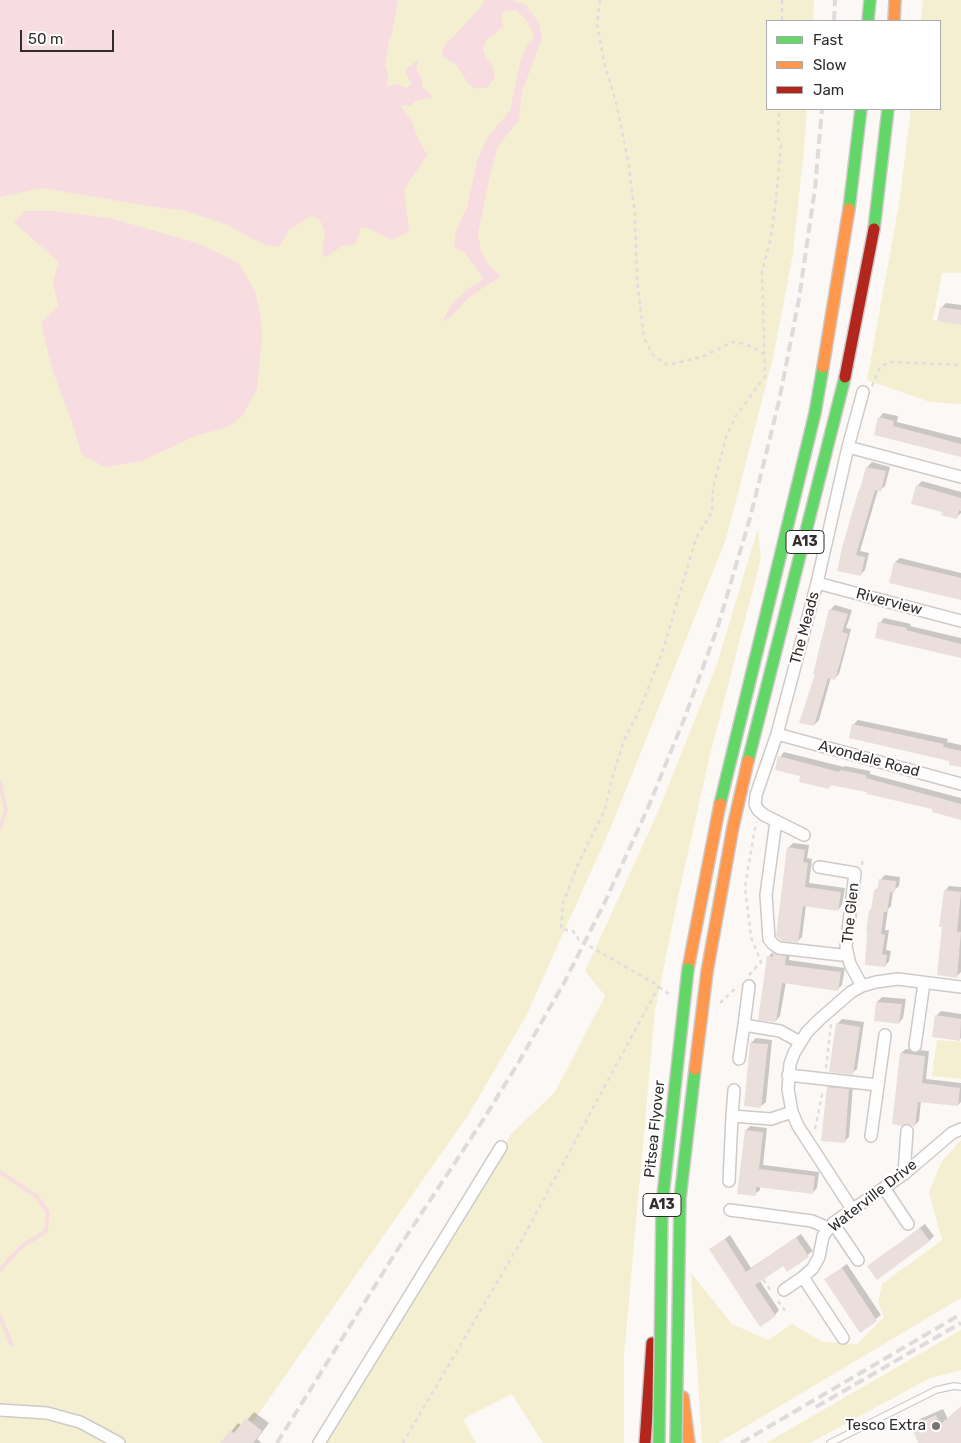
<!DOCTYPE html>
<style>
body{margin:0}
#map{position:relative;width:961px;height:1443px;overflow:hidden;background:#fcf8f5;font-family:Rubik,sans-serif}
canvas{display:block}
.legend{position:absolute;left:766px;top:20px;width:175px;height:90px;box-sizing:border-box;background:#fff;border:1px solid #acabab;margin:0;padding:6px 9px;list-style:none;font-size:15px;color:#302d2c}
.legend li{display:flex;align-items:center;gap:10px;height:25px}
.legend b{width:25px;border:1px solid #acabab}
.scale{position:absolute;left:20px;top:30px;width:94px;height:22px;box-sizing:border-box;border:2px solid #302d2c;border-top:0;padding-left:6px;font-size:15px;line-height:18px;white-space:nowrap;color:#302d2c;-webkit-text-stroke:4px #fff;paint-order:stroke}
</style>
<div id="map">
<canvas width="961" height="1443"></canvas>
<ul class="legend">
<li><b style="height:6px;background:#63d668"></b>Fast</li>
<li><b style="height:6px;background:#ff974d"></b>Slow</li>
<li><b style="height:6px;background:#b3261e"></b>Jam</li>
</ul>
<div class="scale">50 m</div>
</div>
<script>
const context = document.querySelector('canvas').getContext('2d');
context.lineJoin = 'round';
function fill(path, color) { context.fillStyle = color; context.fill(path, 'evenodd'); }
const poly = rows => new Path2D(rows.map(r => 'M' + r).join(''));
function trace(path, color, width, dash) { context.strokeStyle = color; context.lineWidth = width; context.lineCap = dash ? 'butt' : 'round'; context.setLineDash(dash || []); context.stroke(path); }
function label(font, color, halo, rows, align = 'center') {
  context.font = font + ' Rubik,sans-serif'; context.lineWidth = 4.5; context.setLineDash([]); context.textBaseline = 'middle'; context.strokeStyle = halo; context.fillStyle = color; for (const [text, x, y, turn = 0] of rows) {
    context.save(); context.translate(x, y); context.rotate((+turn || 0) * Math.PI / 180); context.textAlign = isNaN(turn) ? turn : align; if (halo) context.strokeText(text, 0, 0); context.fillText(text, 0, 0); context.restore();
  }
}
fill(poly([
 [0,0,814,0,813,21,767,21,767,109,807,109,804,149,793,254,773,358,726,539,611,827,526,1016,469,1114,238,1443,0,1443],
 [923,0,961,0,961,273,942,273,933,320,961,325,961,404,930,402,867,380,899,204,911,109,940,109,940,21,921,21],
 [758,528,761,558,710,755,678,897,655,1011,624,1356,624,1443,543,1443,512,1394,463,1419,476,1443,324,1443,427,1280,511,1134,555,1092,605,996,585,971,657,814,717,664],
 [937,1040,961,1042,961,1079,932,1076],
 [961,1140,961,1298,718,1443,702,1443,691,1273,732,1324,768,1340,792,1324,823,1342,857,1344,884,1317,878,1303,882,1284,942,1240,929,1192,942,1161],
 [961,1330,961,1370,930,1378,810,1443,766,1443]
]), '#f5efd1');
fill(poly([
 [0,0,398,0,392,33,389,40,385,67,388,74,387,87,397,84,406,88,411,84,405,70,419,59,416,69,421,77,423,88,433,97,415,101,410,106,399,105,411,119,418,138,427,155,404,190,409,231,392,240,365,227,360,228,360,233,355,244,342,246,326,257,322,253,325,232,320,220,311,216,289,230,279,247,267,245,250,238,228,225,183,210,160,208,41,188,0,197],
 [483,0,511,0,526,5,539,23,542,38,522,92,519,120,498,146,490,176,478,233,481,252,490,267,501,276,468,298,452,316,442,322,451,305,468,289,484,279,465,253,454,246,456,231,467,207,478,158,489,135,510,111,520,63,526,47,533,40,533,34,527,20,516,10,504,11,501,16,503,26,496,33,487,39,483,49,485,56,493,66,495,77,488,87,478,89,470,86,457,66,443,56,442,49,479,9,484,2],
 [24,211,53,211,110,218,197,243,238,262,255,291,261,319,262,338,257,389,243,415,228,427,195,436,142,461,105,467,82,455,71,419,52,369,41,323,58,306,53,281,59,262,14,222]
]), '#f7dce1');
fill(poly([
 [961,302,961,324,941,308,946,303,961,305],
 [883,413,898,416,897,422,961,438,961,455,875,434,879,418],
 [872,462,890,467,885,486,880,490,878,490,860,551,869,553,865,570,861,574,839,570,867,467],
 [922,481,961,492,961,513,956,518,944,511,917,486],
 [900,558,961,573,961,600,895,562],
 [835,605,852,610,846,628,851,629,839,674,835,678,831,677,819,720,814,725,830,610],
 [884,618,911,624,910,626,961,638,961,657,880,623],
 [858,720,948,739,947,742,961,745,961,766,951,760,853,725],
 [784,752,844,767,845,766,870,771,870,774,961,798,961,818,934,808,869,791,832,784,829,787,802,775,780,757],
 [793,843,809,845,807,858,812,859,809,883,845,888,842,905,838,910,806,905,802,937,798,941,788,848],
 [885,875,900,877,899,886,893,891,891,906,888,909,885,930,889,930,886,950,891,951,889,961,885,966,870,910,873,907,875,891,879,887,880,880],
 [949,886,961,887,961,972,957,976,943,926,945,891],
 [773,952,790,952,789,960,845,968,842,985,838,989,786,982,780,1016,776,1021,769,956],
 [882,997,906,999,903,1018,899,1023,875,1020,877,1002],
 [941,1011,961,1014,961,1038,959,1040,936,1016],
 [842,1019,864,1022,857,1069,852,1073,837,1024],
 [756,1038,772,1040,766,1102,761,1106,751,1043],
 [906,1049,929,1051,926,1079,961,1083,961,1102,958,1105,921,1101,919,1121,915,1125,901,1053],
 [832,1083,853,1085,849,1137,844,1142,828,1087],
 [750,1126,767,1128,763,1165,819,1172,817,1188,812,1193,760,1187,760,1190,755,1194,746,1130],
 [925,1224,934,1236,929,1241,869,1266],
 [801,1234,813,1251,787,1270,784,1265,760,1281,779,1310,775,1315,710,1250,730,1235,751,1268],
 [847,1264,881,1315,860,1331,826,1279],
 [961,1407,961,1443,919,1443,912,1426,920,1419,943,1409,948,1419],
 [254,1412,269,1423,257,1439,261,1442,260,1443,222,1443,238,1423,242,1426]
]), '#0003');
trace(poly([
 [0,783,6,810,0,827],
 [0,1172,36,1196,48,1212,46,1231,21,1247,0,1270],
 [0,1317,12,1345]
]), '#f7dce1', 4);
fill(poly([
 [940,307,961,310,961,325,937,321],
 [878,417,894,421,893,426,961,444,961,457,874,435],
 [866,467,886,471,881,492,875,490,856,555,865,557,861,576,837,571,842,548,859,489,860,489],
 [916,485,961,498,961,511,959,510,957,519,941,515,942,512,911,504],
 [894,562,961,578,961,600,889,583],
 [829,609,848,614,842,632,848,634,835,680,828,678,814,726,799,723,815,674,813,674],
 [878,622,907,628,906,630,961,644,961,658,875,638],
 [852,724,944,744,943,747,961,751,961,767,949,765,949,761,849,738],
 [778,756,839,772,840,770,866,775,866,778,961,804,961,820,932,812,932,809,867,794,867,792,830,785,829,789,799,782,800,776,775,770],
 [787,847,805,850,803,862,808,863,805,887,841,892,838,911,803,906,798,943,782,941,776,936],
 [879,879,896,881,895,892,890,892,887,912,884,912,881,934,885,935,882,954,887,955,885,967,865,965,867,933,866,932,869,910,871,910,874,890,877,891],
 [944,890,961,892,957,932,961,932,957,978,937,975,942,927,939,927],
 [773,953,786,956,785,965,841,972,838,991,782,983,776,1022,758,1020,767,956,773,957],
 [876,1002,902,1004,899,1024,874,1021],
 [935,1015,961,1019,960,1041,932,1037],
 [836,1023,860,1027,853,1075,829,1072],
 [750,1043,768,1044,761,1108,744,1106],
 [900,1053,925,1056,922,1083,960,1088,958,1106,918,1102,915,1127,908,1124,902,1126,892,1124],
 [827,1087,849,1089,845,1143,821,1141],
 [745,1130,763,1132,759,1169,815,1176,813,1194,756,1187,756,1196,737,1194],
 [920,1228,930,1241,877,1280,867,1266],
 [796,1237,809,1257,787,1272,783,1266,755,1285,776,1316,760,1327,709,1249,725,1239,746,1272],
 [842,1268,877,1321,860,1333,824,1279],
 [961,1406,961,1443,918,1443,911,1426,936,1415,940,1425],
 [246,1418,262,1431,253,1443,220,1443,230,1430,234,1433]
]), '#ebdfdc');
const lane = poly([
 [830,1443,936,1390,954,1386,961,1387]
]);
const street = poly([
 [848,447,961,477],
 [817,583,961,621],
 [777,734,961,784],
 [776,821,766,895,769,939,773,944,779,948,841,955],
 [804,835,764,815,758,810,755,804,756,795,777,734,817,583,848,447,863,392],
 [819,867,855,873,846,947,850,964,862,986],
 [749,986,744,1025,780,1031,800,1042],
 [915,1046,924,983],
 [739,1059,744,1025],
 [788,1075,878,1085],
 [732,1116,734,1090],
 [871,1136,885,1035],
 [904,1174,907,1131],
 [729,1181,732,1116,771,1119,792,1112],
 [884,1188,908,1224],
 [852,1209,798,1126,792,1112,788,1089,790,1064,794,1053,807,1032,820,1019,851,992,862,986,876,982,898,979,961,987],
 [730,1210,812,1221,828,1228],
 [833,1223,858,1260],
 [803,1277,843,1338],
 [784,1290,803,1277,813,1268,819,1257,823,1236,833,1223,904,1174,952,1133,961,1129],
 [0,1410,47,1413,65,1418,80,1422,119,1443],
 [319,1443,501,1147]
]);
const fast = poly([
 [868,21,870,0],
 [849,209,861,109],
 [874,229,888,109],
 [748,761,845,377],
 [720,804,815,413,823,367]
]);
const slow = poly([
 [894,21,895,0],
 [823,367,849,209],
 [688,969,720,804],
 [707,972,733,827,748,761],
 [683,1397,689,1443]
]);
const jam = poly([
 [845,377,874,229],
 [645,1443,652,1343]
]);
trace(lane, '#cecac8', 8);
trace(street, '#cecac8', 14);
trace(fast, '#cecac8', 14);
trace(slow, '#cecac8', 14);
trace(jam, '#cecac8', 14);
trace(poly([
 [600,0,597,24,605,66,616,102,628,161,635,215,637,280,644,338,653,355,667,365,702,357,732,342,746,344,764,354],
 [782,0,782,21],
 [872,386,880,367,890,362,961,365],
 [862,865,863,857],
 [749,975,761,962,751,937,745,887,756,822],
 [659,987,669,994],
 [720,1003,738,986],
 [826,1068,831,1024],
 [815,1129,823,1090],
 [759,1273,771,1291],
 [778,1301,786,1312],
 [403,1443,520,1243,659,986,579,940,573,931,561,929,563,903,579,862,605,810,611,782,624,740,640,709,663,650,696,538,712,512,713,488,726,437,736,416,765,376,762,272,771,237,776,199,781,146,778,137,779,109]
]), '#e0dedd', 2.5, [4, 4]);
trace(lane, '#fffefe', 5.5);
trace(street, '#fffefe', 11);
trace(fast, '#63d668', 11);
trace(slow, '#ff974d', 11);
trace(jam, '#b3261e', 11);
trace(poly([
 [834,21,835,0],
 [816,1407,961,1323],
 [277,1443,396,1252,483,1120,520,1060,565,981,604,904,647,810,685,717,718,626,750,518,765,458,779,401,799,299,815,188,822,109],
 [741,1443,961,1314]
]), '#dddbdb', 4, [10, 5]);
const fastBridge = poly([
 [659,1443,662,1205,688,969],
 [676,1443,680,1199,695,1069]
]);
const slowBridge = poly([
 [695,1069,707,972]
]);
trace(fastBridge, '#cecac8', 14, []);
trace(slowBridge, '#cecac8', 14, []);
trace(fastBridge, '#63d668', 11);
trace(slowBridge, '#ff974d', 11);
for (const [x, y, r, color] of [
 [936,1426,5,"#777472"]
]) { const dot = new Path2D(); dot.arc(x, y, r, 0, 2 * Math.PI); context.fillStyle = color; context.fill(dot); trace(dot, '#fff', 2); }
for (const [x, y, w] of [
 [805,542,38],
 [662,1205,38]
]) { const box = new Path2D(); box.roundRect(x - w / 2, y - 11.5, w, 23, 4); context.fillStyle = '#fff'; context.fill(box); trace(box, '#302d2c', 1); }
label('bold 14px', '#302d2c', null, [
 ["A13",805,542],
 ["A13",662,1205]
]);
label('15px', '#302d2c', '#fff', [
 ["Riverview",889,602,15],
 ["The Meads",805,628,-75],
 ["Avondale Road",869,759,15],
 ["The Glen",851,913,-84],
 ["Pitsea Flyover",655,1129,-84],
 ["Waterville Drive",873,1196,-38]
]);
label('15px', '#302d2c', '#fff', [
 ["Tesco Extra",926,1426]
], 'right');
</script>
